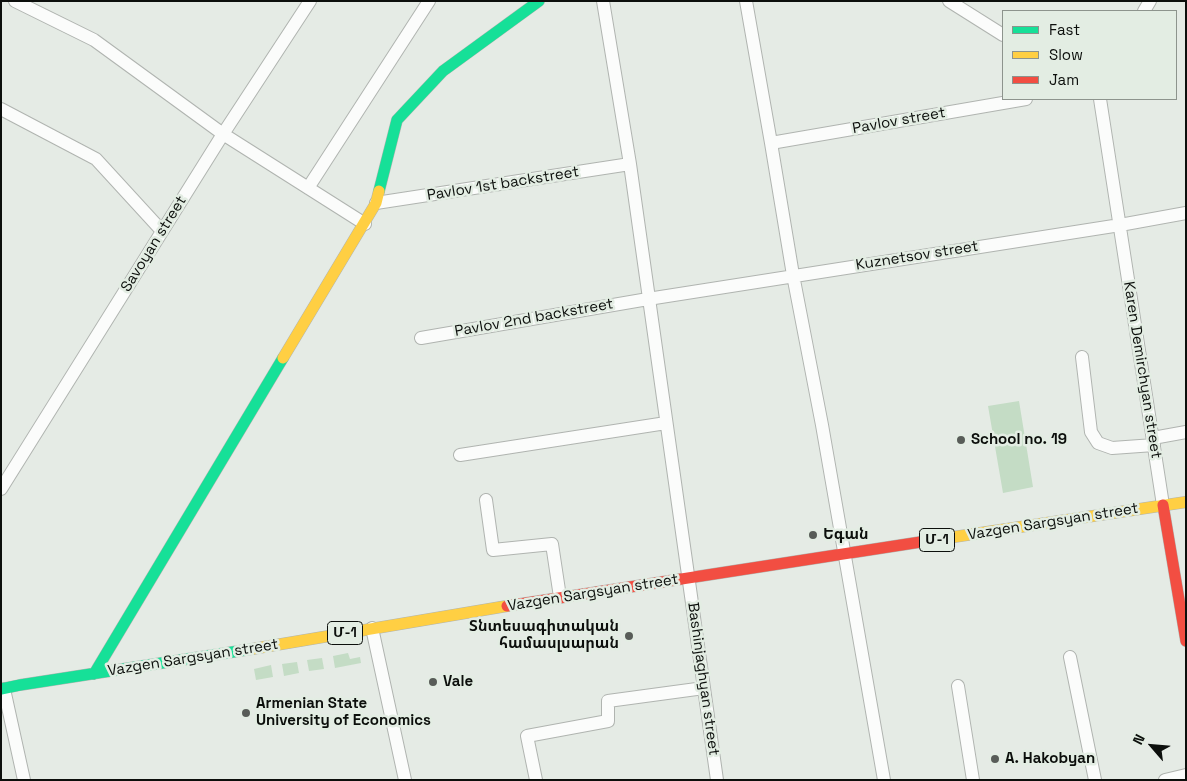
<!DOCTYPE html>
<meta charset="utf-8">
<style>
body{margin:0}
#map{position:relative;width:1187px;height:781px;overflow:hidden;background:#e5ebe5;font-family:"Space Grotesk",sans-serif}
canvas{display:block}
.frame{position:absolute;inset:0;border:2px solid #0c0f0c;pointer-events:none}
.legend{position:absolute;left:1002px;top:10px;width:175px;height:90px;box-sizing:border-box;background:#e3ede3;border:1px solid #8d948d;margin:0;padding:6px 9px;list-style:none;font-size:15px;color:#0c0f0c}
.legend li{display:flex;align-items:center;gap:10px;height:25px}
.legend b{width:25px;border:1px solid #8d948d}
.north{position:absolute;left:1127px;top:721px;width:50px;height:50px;-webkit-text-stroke:4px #e3ede3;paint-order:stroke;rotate:297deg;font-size:14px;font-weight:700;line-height:20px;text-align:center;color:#0c0f0c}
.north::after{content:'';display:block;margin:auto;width:18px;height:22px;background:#0c0f0c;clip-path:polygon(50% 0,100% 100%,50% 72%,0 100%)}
</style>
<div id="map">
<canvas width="1187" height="781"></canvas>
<div class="frame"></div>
<ul class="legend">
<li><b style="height:6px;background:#16e098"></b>Fast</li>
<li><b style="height:6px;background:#ffcf43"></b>Slow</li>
<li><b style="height:6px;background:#f24e42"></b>Jam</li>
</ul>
<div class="north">N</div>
</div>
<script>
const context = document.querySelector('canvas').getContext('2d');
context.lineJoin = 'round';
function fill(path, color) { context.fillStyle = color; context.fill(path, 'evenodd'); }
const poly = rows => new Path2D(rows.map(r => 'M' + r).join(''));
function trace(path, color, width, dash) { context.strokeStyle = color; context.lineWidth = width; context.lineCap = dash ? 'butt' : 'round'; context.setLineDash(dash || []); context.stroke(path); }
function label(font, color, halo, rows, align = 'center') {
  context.font = font + ' "Space Grotesk","Noto Sans Armenian",sans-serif'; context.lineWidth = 5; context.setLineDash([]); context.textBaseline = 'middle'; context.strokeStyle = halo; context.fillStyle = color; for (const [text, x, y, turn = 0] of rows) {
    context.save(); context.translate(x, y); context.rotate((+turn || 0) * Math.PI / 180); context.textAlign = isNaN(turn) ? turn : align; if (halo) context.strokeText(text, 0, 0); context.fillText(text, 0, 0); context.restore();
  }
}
fill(poly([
 [1019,401,1033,487,1003,493,988,406],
 [348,653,350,659,360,657,361,663,335,668,333,656],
 [322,658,324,669,309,671,307,660],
 [297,662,299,673,284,676,282,664],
 [271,665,273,677,256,680,254,669]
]), '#c4dcc5');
const street = poly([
 [15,1,94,40,223,134,365,224],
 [603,1,630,164,717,780],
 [746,1,771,143,793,275,822,425,884,780],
 [949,1,1003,35],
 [1144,11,1150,1],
 [1100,99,1163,505],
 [1,109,96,159,162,231],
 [771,143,1026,99],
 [308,188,429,1],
 [376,203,630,164],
 [421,338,648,299,1120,225,1186,213],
 [1082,357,1091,432,1098,443,1112,448,1154,445],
 [1153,438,1186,432],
 [460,455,666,423],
 [1,489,223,134,310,1],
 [486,500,493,550,552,544,560,597],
 [372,628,405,780],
 [1070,657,1095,780],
 [958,686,973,780],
 [4,689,24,780],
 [536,780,527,736,608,721,608,701,704,688],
 [1165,780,1186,775]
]);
const fast = poly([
 [379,191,397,120,443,71,539,1],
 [94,674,283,358],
 [1,689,20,685,252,649]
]);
const slow = poly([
 [283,358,376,203,379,191],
 [927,541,1186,502],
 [252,649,507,606]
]);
const jam = poly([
 [1163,505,1186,641],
 [507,606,927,541]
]);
trace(street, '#b0b4b0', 14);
trace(fast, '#b0b4b0', 12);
trace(slow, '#b0b4b0', 12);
trace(jam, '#b0b4b0', 12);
trace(street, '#fbfcfb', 12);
trace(fast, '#16e098', 11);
trace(slow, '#ffcf43', 11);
trace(jam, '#f24e42', 11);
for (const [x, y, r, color] of [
 [961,440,5,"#585c58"],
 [813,535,5,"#585c58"],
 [629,636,5,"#585c58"],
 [433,682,5,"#585c58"],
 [246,713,5,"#585c58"],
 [995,759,5,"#585c58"]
]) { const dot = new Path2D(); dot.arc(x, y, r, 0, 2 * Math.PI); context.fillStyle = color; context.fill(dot); trace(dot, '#e3ede3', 2); }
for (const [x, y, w] of [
 [937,540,35],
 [345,633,35]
]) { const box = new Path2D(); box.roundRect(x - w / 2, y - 11.5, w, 23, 4); context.fillStyle = '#e3ede3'; context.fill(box); trace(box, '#0c0f0c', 1); }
label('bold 14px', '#0c0f0c', null, [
 ["Մ-1",937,540],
 ["Մ-1",345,633]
]);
label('15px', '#0c0f0c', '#e3ede3', [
 ["Pavlov street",899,121,-10],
 ["Pavlov 1st backstreet",503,184,-9],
 ["Savoyan street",154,244,-58],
 ["Kuznetsov street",917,256,-9],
 ["Pavlov 2nd backstreet",534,318,-10],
 ["Karen Demirchyan street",1142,370,81],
 ["Vazgen Sargsyan street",1053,522,-9],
 ["Vazgen Sargsyan street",593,593,-9],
 ["Vazgen Sargsyan street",193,658,-9],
 ["Bashinjaghyan street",703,679,82]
]);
label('bold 15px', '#0c0f0c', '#e3ede3', [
 ["School no. 19",971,440],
 ["Եգան",823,535],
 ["Տնտեսագիտական",619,627,"right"],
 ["համասլսարան",619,644,"right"],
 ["Vale",443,682],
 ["Armenian State",256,704],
 ["University of Economics",256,721],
 ["A. Hakobyan",1005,759]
], 'left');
</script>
